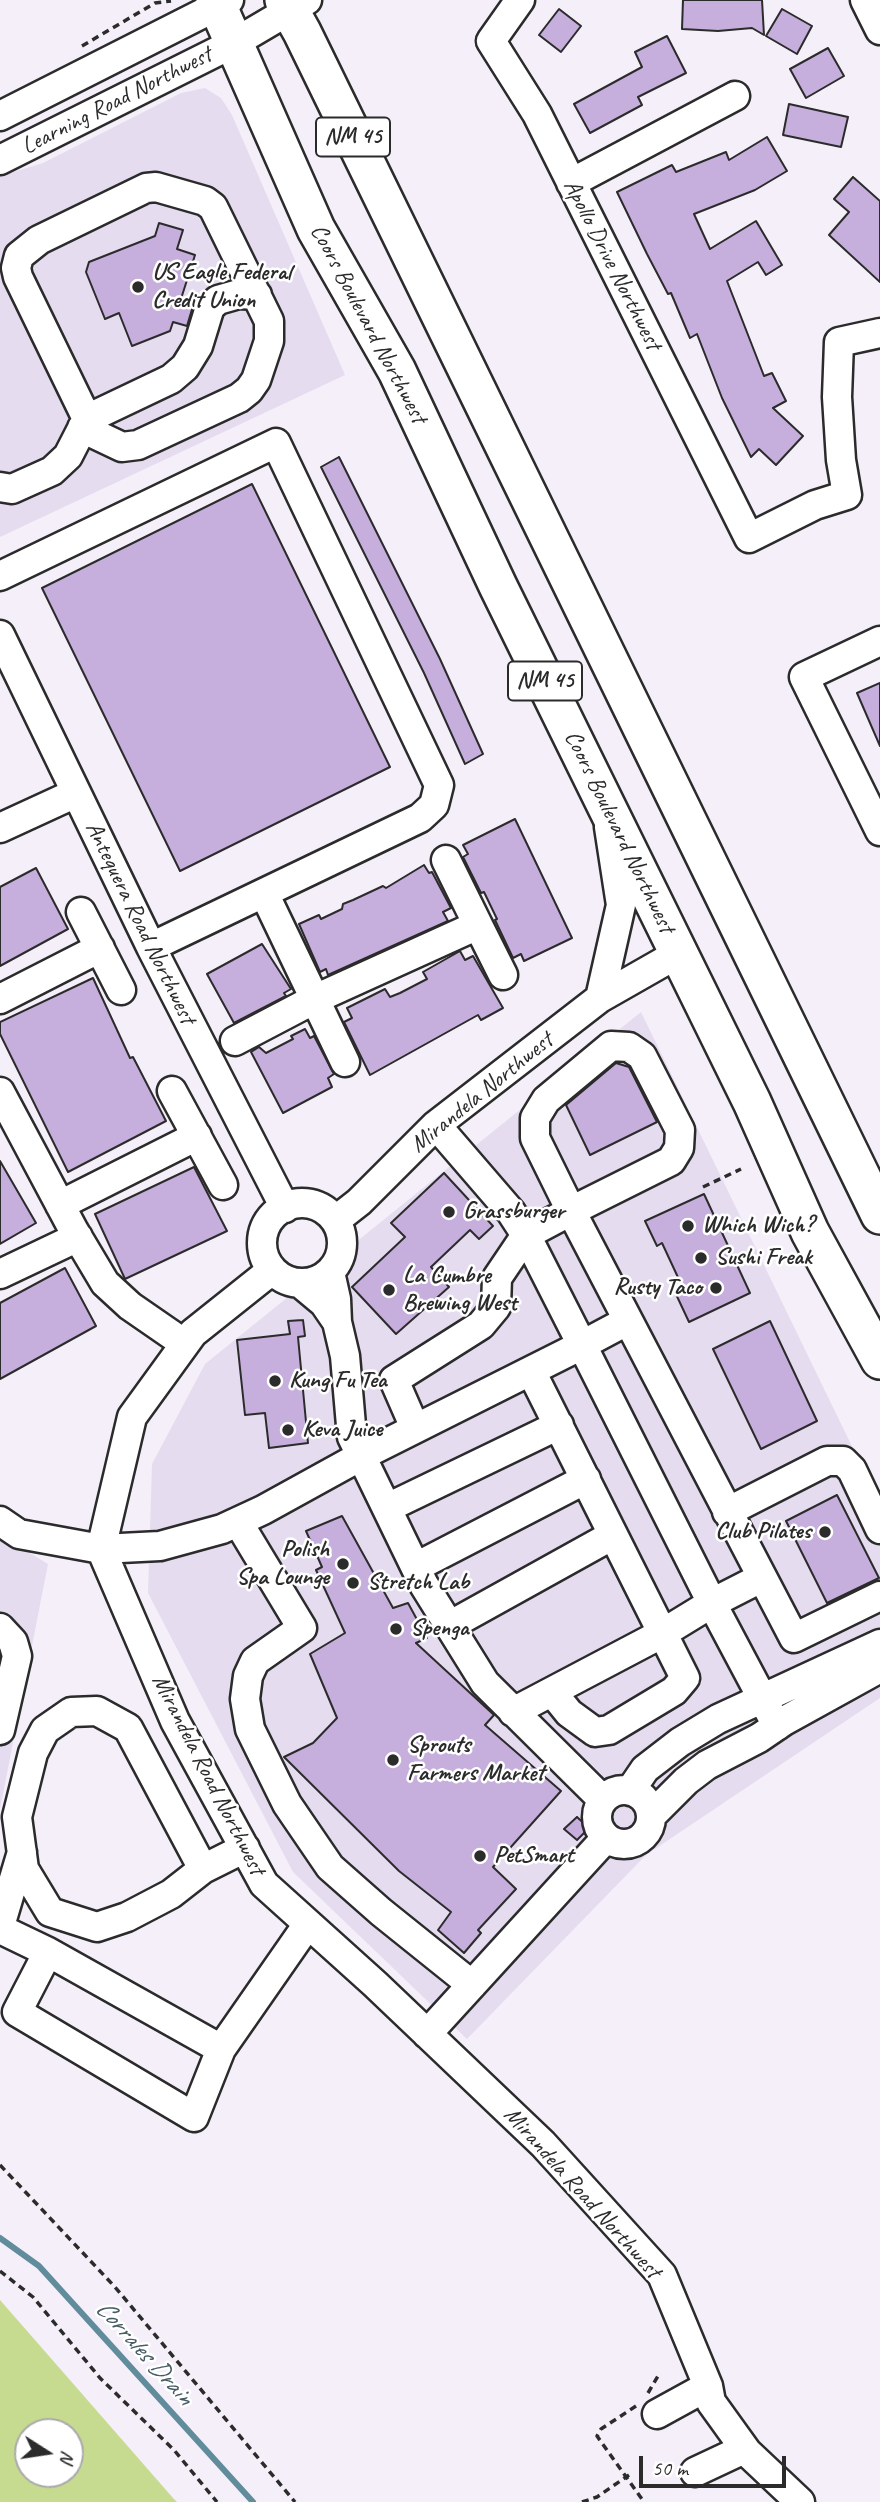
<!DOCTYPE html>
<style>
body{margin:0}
#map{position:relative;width:880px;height:2502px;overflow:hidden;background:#f4eff8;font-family:Caveat,sans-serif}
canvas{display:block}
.north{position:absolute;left:14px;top:2418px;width:70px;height:70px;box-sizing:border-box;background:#fff;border:2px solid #aaa;border-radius:50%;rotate:102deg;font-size:19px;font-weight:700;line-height:28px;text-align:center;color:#2b2b2b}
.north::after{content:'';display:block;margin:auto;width:24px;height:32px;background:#2b2b2b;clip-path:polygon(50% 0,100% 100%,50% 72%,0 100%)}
.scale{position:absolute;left:639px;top:2456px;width:147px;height:32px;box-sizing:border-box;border:4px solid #2b2b2b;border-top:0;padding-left:9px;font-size:21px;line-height:24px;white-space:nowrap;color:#2b2b2b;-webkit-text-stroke:5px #fff;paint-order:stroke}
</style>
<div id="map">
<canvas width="880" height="2502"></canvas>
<div class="north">N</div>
<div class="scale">50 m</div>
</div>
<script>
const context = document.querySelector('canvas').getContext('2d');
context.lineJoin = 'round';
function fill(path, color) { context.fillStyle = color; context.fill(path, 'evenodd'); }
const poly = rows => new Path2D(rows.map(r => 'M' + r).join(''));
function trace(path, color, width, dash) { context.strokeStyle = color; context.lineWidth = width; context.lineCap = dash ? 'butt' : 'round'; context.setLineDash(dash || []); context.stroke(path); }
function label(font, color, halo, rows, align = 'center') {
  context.font = font + ' Caveat,sans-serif'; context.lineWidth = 5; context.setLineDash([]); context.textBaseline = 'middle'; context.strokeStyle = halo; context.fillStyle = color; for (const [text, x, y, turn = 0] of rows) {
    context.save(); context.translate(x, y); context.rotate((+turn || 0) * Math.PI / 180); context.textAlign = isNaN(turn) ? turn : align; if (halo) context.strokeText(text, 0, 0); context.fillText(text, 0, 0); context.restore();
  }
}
fill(poly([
 [205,88,221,98,232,115,345,375,0,537,0,176,43,163,181,93],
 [641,1012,880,1504,880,1698,646,1855,467,2039,293,1872,148,1593,152,1464,205,1364],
 [0,1535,48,1564,0,1809]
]), '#e6dcf0');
fill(poly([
 [0,2300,173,2498,177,2502,0,2502],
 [28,2432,70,2432,70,2474,28,2474]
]), '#c7db90');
trace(poly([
 [0,2238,39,2266,253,2502]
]), '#618c9b', 6);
const building = poly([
 [683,0,762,0,764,35,752,28,718,31,682,29,683,0],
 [559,9,581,26,561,52,539,35,559,9],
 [782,9,812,26,797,54,766,36,782,9],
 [667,36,686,73,638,97,642,105,590,133,574,104,642,67,635,52,667,36],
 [828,48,844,76,806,98,790,69,828,48],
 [789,104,848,117,841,147,783,135,789,104],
 [767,137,787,171,755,190,694,214,710,249,756,221,782,265,766,275,758,262,727,281,764,376,772,373,786,401,773,408,803,436,776,465,759,449,751,457,722,398,697,334,690,338,671,293,668,294,647,254,617,192,672,165,676,172,726,152,729,160,767,137],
 [853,177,880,201,880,282,829,235,849,212,834,199,853,177],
 [159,223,183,230,177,249,195,255,180,302,193,306,187,326,173,322,170,331,132,346,119,313,105,319,86,272,89,262,155,236,159,223],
 [339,457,440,659,483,754,465,764,424,673,321,467,339,457],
 [252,484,390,767,180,871,42,588,252,484],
 [880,683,880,746,857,693,880,683],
 [515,819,572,938,524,961,521,954,513,958,495,920,497,919,484,892,481,893,463,857,468,854,463,845,515,819],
 [424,865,429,873,432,872,451,908,443,912,448,921,328,975,326,969,320,972,299,924,319,915,321,919,342,909,343,904,353,900,383,886,386,888,424,865],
 [36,868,68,929,0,966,0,887,36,868],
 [262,944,291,989,284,993,286,996,234,1023,207,974,262,944],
 [460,951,465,960,473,956,503,1008,481,1020,478,1015,370,1075,344,1022,352,1018,347,1008,385,989,390,997,400,993,427,979,423,972,460,951],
 [93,978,130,1058,133,1057,166,1121,68,1172,0,1034,0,1022,93,978],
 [305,1029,310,1038,314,1036,334,1074,328,1078,332,1087,283,1113,251,1052,259,1047,266,1053,293,1039,291,1036,305,1029],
 [616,1063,629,1067,657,1122,590,1155,566,1105,616,1063],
 [0,1161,36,1223,0,1244,0,1161],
 [194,1167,227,1231,125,1279,95,1214,194,1167],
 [444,1173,493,1226,479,1239,470,1230,431,1267,449,1287,396,1334,352,1287,405,1237,391,1223,444,1173],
 [704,1194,750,1293,689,1322,674,1290,682,1286,662,1243,657,1246,645,1221,704,1194],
 [65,1268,96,1326,0,1379,0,1303,65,1268],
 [303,1320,305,1336,298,1337,308,1443,269,1448,265,1413,245,1415,237,1340,290,1334,288,1321,303,1320],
 [770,1321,817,1421,761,1449,713,1349,770,1321],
 [837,1495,879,1578,827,1603,786,1521,837,1495],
 [342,1516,393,1608,408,1603,427,1638,416,1643,494,1715,485,1725,561,1791,493,1867,516,1889,478,1930,481,1933,464,1953,438,1930,451,1912,399,1871,284,1757,313,1743,337,1718,310,1654,345,1633,316,1570,322,1567,306,1531,342,1516],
 [577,1817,589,1828,577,1840,564,1829,577,1817]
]);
fill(building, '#c6aedd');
trace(building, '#2b2b2b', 2);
const minor = poly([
 [520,0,491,41,537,114,749,538,815,505,847,495,841,460,837,397,839,342,880,333],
 [865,0,880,30],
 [0,116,229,0],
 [0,160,234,43,307,0],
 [571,183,735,96],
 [82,428,122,447,138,445,239,398,249,390,256,380,269,341,269,321,213,207,205,201,156,187,146,188,39,240,19,256,16,268,18,277,87,419],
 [0,487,12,489,52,471,68,456,87,419,171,379,185,367,198,346,210,307,218,300,239,294,257,295],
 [0,576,276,443,439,785,434,805,420,818,151,947],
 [0,635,151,947,285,1208],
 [880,641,804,677,880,831],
 [0,828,76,793],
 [264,893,345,1062],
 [81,912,121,990],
 [478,925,503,975],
 [600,998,621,905,609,827],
 [0,999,100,948],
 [235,1041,315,999,478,925,446,860],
 [172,1091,223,1185],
 [0,1092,74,1231,105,1283,130,1306,185,1344],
 '262 1243a40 40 0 1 1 80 0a40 40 0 1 1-80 0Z',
 [60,1205,197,1136],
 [336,1220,359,1202,436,1125,600,998,679,953],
 [272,1270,193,1333,132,1417,101,1549,175,1721,264,1884,375,1984,543,2144,662,2275,708,2386,711,2402,747,2452,800,2502],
 [0,1274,78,1237],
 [300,1283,324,1303,337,1322,336,1299,330,1272],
 [627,1321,582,1345,718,1615,777,1726],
 [337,1322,345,1356,352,1437,424,1585,485,1683,603,1800],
 [531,1371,685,1678,674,1691,609,1730,595,1732,569,1713,552,1692],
 [415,1428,394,1380,481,1325,496,1307,497,1278,526,1235,571,1211,535,1138,535,1118,546,1100,611,1046,629,1047,642,1056,680,1130,679,1148,671,1161,571,1211,794,1638,880,1596],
 [387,1508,559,1425],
 [727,1512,827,1461,843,1461,852,1470,880,1529],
 [0,1521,19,1534,101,1549,160,1546,222,1529,263,1510,361,1456,582,1345,526,1235,511,1212,436,1125],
 [238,1522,302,1628,255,1661,248,1676,245,1699,250,1729,287,1804,330,1867,381,1912,472,1985],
 [416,1567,586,1479],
 [449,1626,613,1535],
 [0,1628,13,1642,17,1656,0,1730],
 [513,1712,663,1633,712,1603,761,1578],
 '597 1817a27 27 0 1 1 54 0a27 27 0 1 1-54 0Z',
 [630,1791,645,1769,680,1742,718,1719,880,1644],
 [651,1816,686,1781,707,1765,759,1738,784,1721,880,1668],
 [203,1869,128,1728,97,1711,71,1712,45,1730,33,1753,17,1817,24,1869,50,1912,97,1927,127,1917,171,1894,203,1869,245,1848],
 [0,1926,22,1852],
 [0,1929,48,1952,221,2049,308,1924],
 [48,1952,17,2012,194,2117,221,2049],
 [427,2034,606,1838],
 [657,2414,708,2386],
 [695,2472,744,2449]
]);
const major = poly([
 [215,0,316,229,397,371,498,586,752,1102,810,1232,880,1360],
 [284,0,302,32,880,1215]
]);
trace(minor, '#2b2b2b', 33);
trace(major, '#2b2b2b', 42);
trace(poly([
 [82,46,155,3,171,1],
 [703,1187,741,1169],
 [0,2165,115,2287,295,2502],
 [0,2271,33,2297,100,2378,174,2450,217,2502],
 [648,2393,658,2376],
 [636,2406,601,2429,597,2436,644,2502],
 [582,2502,597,2497,629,2475]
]), '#2b2b2b', 3.5, [7, 5]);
trace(minor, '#fff', 28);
trace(major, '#fff', 37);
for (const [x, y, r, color] of [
 [138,287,7,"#2b2b2b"],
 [449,1212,7,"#2b2b2b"],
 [688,1226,7,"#2b2b2b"],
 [701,1258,7,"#2b2b2b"],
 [716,1288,7,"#2b2b2b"],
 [389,1290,7,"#2b2b2b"],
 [275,1381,7,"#2b2b2b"],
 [288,1430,7,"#2b2b2b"],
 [825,1532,7,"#2b2b2b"],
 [343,1564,7,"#2b2b2b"],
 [353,1583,7,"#2b2b2b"],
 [396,1629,7,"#2b2b2b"],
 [393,1760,7,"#2b2b2b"],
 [480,1856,7,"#2b2b2b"]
]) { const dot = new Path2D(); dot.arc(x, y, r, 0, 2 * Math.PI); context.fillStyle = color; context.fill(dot); trace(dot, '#fff', 2.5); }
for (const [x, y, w] of [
 [353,137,74],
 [545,681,74]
]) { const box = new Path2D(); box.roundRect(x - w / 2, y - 19.5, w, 39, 5); context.fillStyle = '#fff'; context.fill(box); trace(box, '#2b2b2b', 2); }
label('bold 23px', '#2b2b2b', null, [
 ["NM 45",353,137],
 ["NM 45",545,681]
]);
label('24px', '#2b2b2b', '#fff', [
 ["Learning Road Northwest",117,101,-27],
 ["Apollo Drive Northwest",612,265,63],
 ["Coors Boulevard Northwest",368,324,62],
 ["Coors Boulevard Northwest",619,832,64],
 ["Antequera Road Northwest",140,923,64],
 ["Mirandela Northwest",482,1093,-39],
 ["Mirandela Road Northwest",208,1775,63],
 ["Mirandela Road Northwest",582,2193,48]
]);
label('bold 24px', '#2b2b2b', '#fff', [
 ["US Eagle Federal",152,273],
 ["Credit Union",152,301],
 ["Grassburger",463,1212],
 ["Which Wich?",702,1226],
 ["Sushi Freak",715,1258],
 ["La Cumbre",403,1276],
 ["Brewing West",403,1304],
 ["Rusty Taco",702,1288,"right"],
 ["Kung Fu Tea",289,1381],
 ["Keva Juice",302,1430],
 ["Club Pilates",811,1532,"right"],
 ["Polish",329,1550,"right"],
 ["Spa Lounge",329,1578,"right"],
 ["Stretch Lab",367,1583],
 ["Spenga",410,1629],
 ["Sprouts",407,1746],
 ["Farmers Market",407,1774],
 ["PetSmart",494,1856]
], 'left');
label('italic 26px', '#465b63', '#fff', [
 ["Corrales Drain",144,2353,48]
]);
</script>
